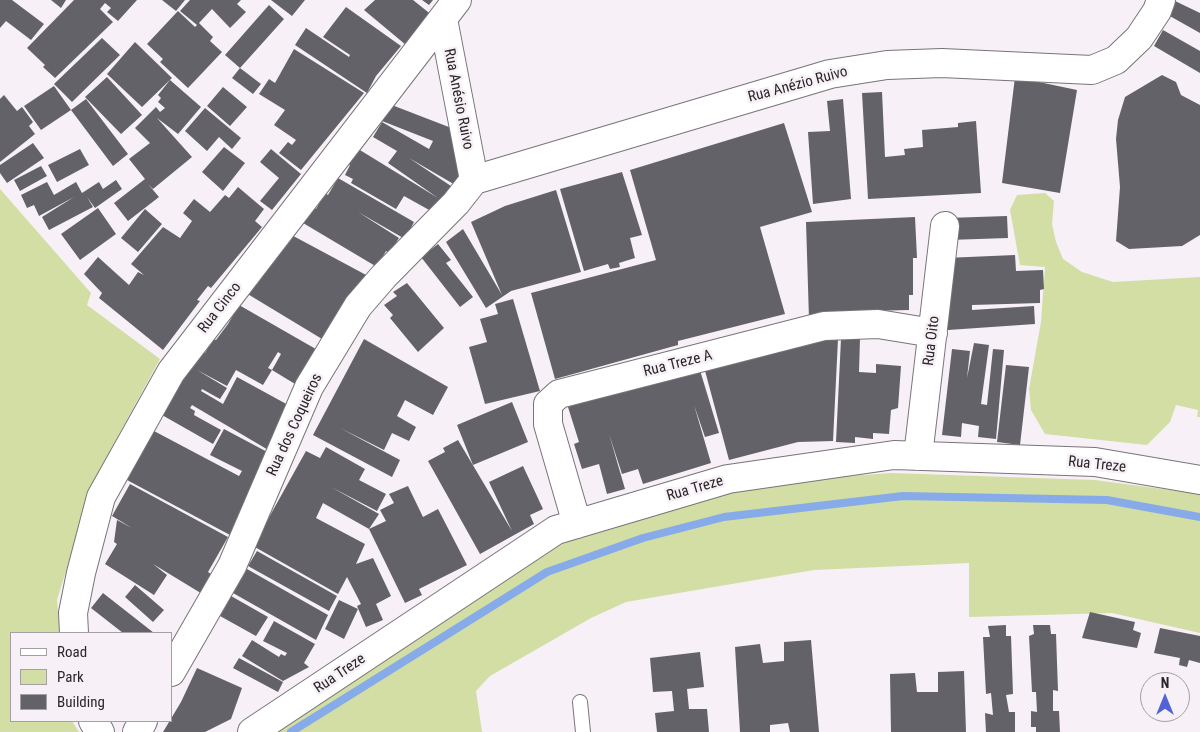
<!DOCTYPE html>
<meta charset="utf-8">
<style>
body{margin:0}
#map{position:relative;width:1200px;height:732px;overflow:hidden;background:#f7f0f6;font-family:"Roboto Condensed",sans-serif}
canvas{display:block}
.legend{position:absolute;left:10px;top:632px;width:162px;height:90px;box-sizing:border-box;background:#f7f0f6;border:1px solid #a59fa4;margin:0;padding:6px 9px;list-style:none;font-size:15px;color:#292628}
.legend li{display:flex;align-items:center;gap:10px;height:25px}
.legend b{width:25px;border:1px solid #a59fa4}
.north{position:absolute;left:1140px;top:672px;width:50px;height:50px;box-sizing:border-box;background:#f7f0f6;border:1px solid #a59fa4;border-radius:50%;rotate:0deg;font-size:14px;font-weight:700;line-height:20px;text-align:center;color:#292628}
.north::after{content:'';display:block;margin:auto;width:18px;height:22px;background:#5263d9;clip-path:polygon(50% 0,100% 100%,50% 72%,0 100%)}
</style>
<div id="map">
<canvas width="1200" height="732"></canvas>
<ul class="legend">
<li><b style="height:6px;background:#fff"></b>Road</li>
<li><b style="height:14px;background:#d3dea5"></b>Park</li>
<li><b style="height:14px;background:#636269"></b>Building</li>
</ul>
<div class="north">N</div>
</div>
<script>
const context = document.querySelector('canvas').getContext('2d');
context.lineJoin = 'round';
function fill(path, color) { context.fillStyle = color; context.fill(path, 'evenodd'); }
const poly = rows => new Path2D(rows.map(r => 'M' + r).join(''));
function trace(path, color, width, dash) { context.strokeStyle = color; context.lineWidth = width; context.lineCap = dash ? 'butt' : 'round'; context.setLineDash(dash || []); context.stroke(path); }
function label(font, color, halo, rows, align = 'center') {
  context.font = font + ' "Roboto Condensed",sans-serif'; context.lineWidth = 5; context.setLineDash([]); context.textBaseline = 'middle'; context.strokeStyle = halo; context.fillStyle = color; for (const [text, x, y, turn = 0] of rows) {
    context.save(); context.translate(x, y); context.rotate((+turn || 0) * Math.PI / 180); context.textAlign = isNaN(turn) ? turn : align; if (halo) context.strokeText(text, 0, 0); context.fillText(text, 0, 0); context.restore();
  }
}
fill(poly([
 [0,189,91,293,87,305,160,359,95,478,57,600,60,633,11,633,11,721,72,721,79,732,0,732],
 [1045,193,1054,201,1052,224,1056,242,1063,259,1082,272,1113,282,1200,277,1200,417,1197,417,1198,410,1176,405,1170,422,1147,445,1045,434,1031,410,1029,389,1041,322,1045,267,1020,265,1010,210,1017,195],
 [892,473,1095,480,1200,494,1200,633,1112,613,969,617,969,563,814,570,626,602,591,618,490,676,476,691,482,732,277,732,564,540,694,500,804,479]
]), '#d3dea5');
trace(poly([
 [291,732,547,572,643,538,724,517,903,496,1107,500,1200,517]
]), '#87abe8', 8);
fill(poly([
 [0,0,12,0,44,24,31,40,6,21,0,28],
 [51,0,66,0,61,8],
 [74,0,137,0,118,21,107,12,111,8,105,3,100,9,113,22,55,78,43,67,45,65,27,48],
 [162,0,185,0,176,11],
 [190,0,241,0,237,4,246,12,230,28,212,9,199,23,213,37,210,41,222,52,188,88,160,62,163,59,147,44,178,11,195,27,197,25,180,11],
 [271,0,305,0,292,16],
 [375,0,413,0,433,16,406,45,364,10],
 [422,0,433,0,429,5],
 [1173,0,1200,13,1200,33,1168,15],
 [269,5,284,19,240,68,225,55],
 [346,7,401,46,376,76,367,93,295,45,306,28,349,57,350,55,323,37],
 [1163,30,1200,51,1200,73,1154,46],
 [102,38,120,55,72,102,54,84],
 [135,42,172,78,142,107,107,74],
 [294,49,364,93,301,170,279,153,288,142,292,145,296,140,274,125,285,110,259,94,269,79,275,83],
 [240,68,261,84,253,94,232,78],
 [1162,75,1176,82,1181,95,1200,105,1200,235,1182,246,1129,249,1116,241,1120,187,1116,139,1118,120,1125,97],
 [107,77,142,115,121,134,85,97],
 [1015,77,1077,90,1060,193,1002,183],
 [170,80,201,107,178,134,157,118,192,157,153,189,148,184,159,197,128,221,114,203,145,179,129,159,150,143,135,128,156,107,160,112,165,108,158,102,161,98,158,95],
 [54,86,71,110,41,130,24,106],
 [223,87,247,107,230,126,207,106],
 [882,92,885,157,905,155,904,149,923,147,922,130,958,127,958,123,976,121,981,193,868,199,862,93],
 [4,95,17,111,22,107,33,122,29,126,35,134,0,162,0,99],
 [86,99,128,154,113,166,71,110],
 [843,99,851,199,813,204,808,132,830,131,827,101],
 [384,102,454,129,465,168,457,186,409,158,454,188,431,211,404,196,396,209,351,183,353,179,345,175,350,165,345,162,355,147,438,198,388,163,397,151,373,137,382,122,429,149,433,141,377,119],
 [205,108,241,138,232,149,219,137,207,151,185,131],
 [784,123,812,212,760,227,785,314,678,341,678,345,555,379,531,293,656,260,630,170],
 [33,143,44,158,7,183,0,173,0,165],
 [224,147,245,163,223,191,202,172],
 [80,149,89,165,57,182,48,165],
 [271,149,301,174,272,210,260,201,279,178,260,162],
 [41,166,47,176,20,191,14,180],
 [622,172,642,235,630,238,635,258,619,263,620,267,610,269,608,264,584,271,560,189],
 [338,178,414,222,405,239,358,212,399,238,390,253,386,251,377,267,298,220,309,203,316,209,325,193,328,195],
 [116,180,122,189,95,208,87,197,93,207,49,230,42,217,74,197,39,216,34,205,27,208,21,195,47,182,54,195,76,182,82,193,99,182,103,189],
 [238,187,264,209,255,221,262,227,211,288,208,286,197,300,200,301,163,350,99,298,102,293,84,274,98,257,129,285,138,272,144,275,131,264,163,227,180,238,192,221,183,213,194,199,210,212,225,195,229,198],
 [556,190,581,272,511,291,486,308,446,242,463,229,502,295,471,222,505,206],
 [98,208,116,234,80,260,61,234],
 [145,209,162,224,138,252,121,238],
 [1007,216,1008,238,948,240,947,218],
 [915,217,917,258,913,258,913,295,909,295,909,310,823,312,823,318,809,319,806,222],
 [284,231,368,276,354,295,351,292,327,342,246,293],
 [438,244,451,260,446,263,473,297,460,307,421,257],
 [1015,255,1016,271,1043,270,1044,289,1040,290,1040,303,972,305,972,310,1034,306,1035,324,948,330,945,258],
 [407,283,444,328,418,352,390,318,393,315,384,305,397,296,393,292],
 [513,299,540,391,485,404,469,347,487,342,480,319,498,314,495,304],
 [239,305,321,352,300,387,272,370,263,385,236,370,227,386,197,370,227,388,220,399,202,389,201,391,223,404,237,377,290,406,270,451,192,405,190,408,195,411,194,415,221,430,213,444,162,415,173,398,169,395,198,349,205,353,213,339,216,340,228,324],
 [278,352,281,354,272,370,268,368],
 [806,337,838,339,833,441,798,442,729,460,704,367],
 [364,339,448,387,433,415,405,400,397,416,416,427,409,441,392,433,384,450,340,428,400,460,392,477,313,435],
 [841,339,860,339,859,372,876,373,876,364,901,366,898,408,891,410,889,434,873,433,873,439,855,437,855,443,836,442],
 [974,343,989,345,981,404,987,405,993,349,1004,350,996,439,978,437,979,426,962,423,961,437,942,435,952,349,970,351,967,378],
 [1006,365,1029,367,1020,445,997,442],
 [699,367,719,433,705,437,694,405,711,463,643,484,638,469,622,474,609,434,625,489,607,494,599,464,582,469,574,444,579,442,568,407],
 [512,402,528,442,473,465,457,425],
 [224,429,271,454,230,535,127,480,154,431,239,476,242,471,210,455],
 [458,440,512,531,489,482,523,466,543,509,530,515,534,524,480,554,428,461,445,452,443,448],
 [326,447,365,469,359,480,386,494,377,511,331,487,379,514,369,529,323,503,316,518,365,544,356,564,373,558,391,596,376,604,383,620,366,627,357,606,361,604,347,577,338,594,253,546,306,451,320,458],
 [130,484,228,537,208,572,214,576,204,595,153,564,167,575,154,595,105,564,117,544,114,542,117,520,132,528,112,516],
 [408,486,423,517,438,509,467,565,419,589,422,595,405,603,369,529,386,521,380,510,394,503,389,494],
 [257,551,337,596,329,611,248,566],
 [247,569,328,615,316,640,233,593],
 [135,585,164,610,153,622,125,597],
 [103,593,154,633,123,633,91,608],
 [231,596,268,617,256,636,220,616],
 [339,600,358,609,344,639,325,629],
 [1090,612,1135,622,1133,630,1141,633,1137,648,1082,638],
 [274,621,315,644,304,663,309,667,283,681,242,656,252,640,279,657,281,654,285,656,287,653,263,641],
 [1006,625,1006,636,1011,636,1013,694,1006,695,1009,712,1015,712,1015,732,986,732,985,713,993,715,991,693,986,694,983,637,990,637,988,626],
 [1033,625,1050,625,1051,634,1056,634,1058,691,1053,690,1053,711,1059,711,1060,732,1036,732,1036,727,1031,727,1031,711,1037,712,1036,692,1032,692,1029,636,1034,634],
 [1160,628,1200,636,1200,663,1189,660,1187,667,1179,665,1180,658,1154,653],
 [811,640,819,732,790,732,788,723,770,725,770,732,740,732,735,647,760,644,763,663,784,661,784,642],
 [700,652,704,687,687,689,689,709,707,709,709,732,657,732,655,713,674,711,672,691,653,692,650,658],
 [239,658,283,682,278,692,233,668],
 [197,668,242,688,231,719,205,732,163,732,181,702],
 [964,671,966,732,891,732,890,674,915,673,917,692,938,692,938,672]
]), '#636269');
const lane = poly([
 [580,702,583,732]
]);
const street = poly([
 [443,19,474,180],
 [474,180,830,74,887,65,942,63,1092,70,1116,60,1139,38,1157,11,1161,0],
 [918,456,945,226],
 [577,524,548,424,548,404,559,394,824,326,878,324,933,333],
 [74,633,73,613,81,573,101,497,171,372,457,0],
 [171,672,232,566,309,387,358,306,384,276,456,203,474,180],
 [93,721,100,732],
 [137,732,143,721],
 [252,732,556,530,728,479,894,455,1095,462,1200,480]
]);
trace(lane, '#797479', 16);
trace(street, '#797479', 30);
trace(lane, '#fff', 14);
trace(street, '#fff', 28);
label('15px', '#292628', '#f7f0f6', [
 ["Rua Anézio Ruivo",798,85,-15],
 ["Rua Anésio Ruivo",458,99,79],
 ["Rua Cinco",220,308,-52],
 ["Rua Oito",932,341,-83],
 ["Rua Treze A",678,364,-14],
 ["Rua dos Coqueiros",295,425,-65],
 ["Rua Treze",1097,465,6],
 ["Rua Treze",695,489,-16],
 ["Rua Treze",340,674,-34]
]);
</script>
